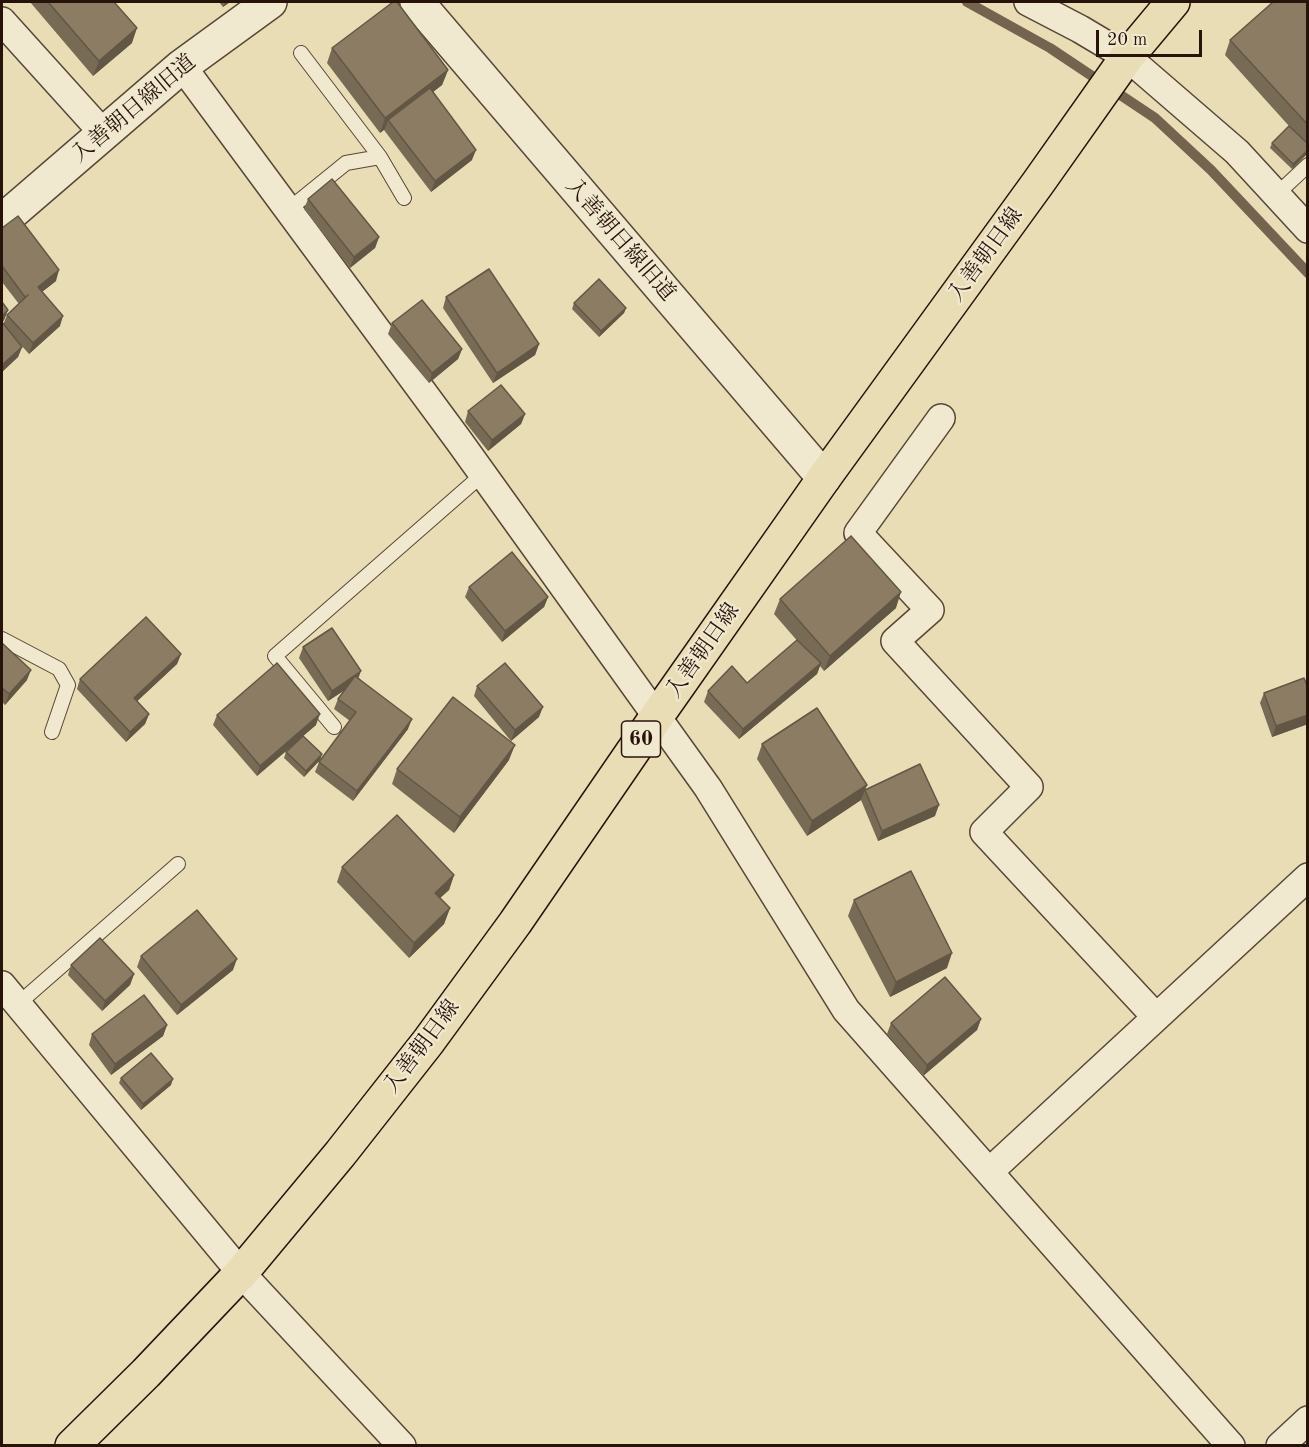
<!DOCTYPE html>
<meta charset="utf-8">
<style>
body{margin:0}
#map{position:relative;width:1309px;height:1447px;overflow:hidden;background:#e9ddb5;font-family:"Old Standard TT",serif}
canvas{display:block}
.frame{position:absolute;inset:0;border:3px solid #28130b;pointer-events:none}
.scale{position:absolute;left:1096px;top:30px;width:106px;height:27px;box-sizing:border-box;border:3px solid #28130b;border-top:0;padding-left:8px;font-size:18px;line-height:21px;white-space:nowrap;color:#28130b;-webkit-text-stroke:4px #f1e9cf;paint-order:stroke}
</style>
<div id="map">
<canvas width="1309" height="1447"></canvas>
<div class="frame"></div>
<div class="scale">20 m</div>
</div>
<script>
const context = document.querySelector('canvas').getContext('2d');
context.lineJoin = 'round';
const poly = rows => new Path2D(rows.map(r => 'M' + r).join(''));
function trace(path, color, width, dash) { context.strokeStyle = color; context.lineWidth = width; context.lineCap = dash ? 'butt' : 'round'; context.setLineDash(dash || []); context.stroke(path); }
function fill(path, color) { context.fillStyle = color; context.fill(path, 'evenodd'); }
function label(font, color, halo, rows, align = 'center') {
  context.font = font + ' "Old Standard TT","Noto Serif JP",serif'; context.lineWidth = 4.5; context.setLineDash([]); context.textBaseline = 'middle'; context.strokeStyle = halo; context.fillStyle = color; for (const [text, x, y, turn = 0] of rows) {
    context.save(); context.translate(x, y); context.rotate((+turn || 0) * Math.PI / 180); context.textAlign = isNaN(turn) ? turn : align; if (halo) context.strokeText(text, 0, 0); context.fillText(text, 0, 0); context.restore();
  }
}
trace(poly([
 [967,2,1050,48,1155,118,1211,170,1308,273]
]), '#74634e', 10);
const service = poly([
 [301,53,380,157],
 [1276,195,1308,165],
 [288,210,346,163,380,157,404,198],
 [2,639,59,669,68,685,52,732],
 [334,727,275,656,483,474],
 [18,1004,178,864]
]);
const minor = poly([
 [1028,2,1080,29,1127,57,1237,152,1308,229],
 [2,21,104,134],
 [182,66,459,441,708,788,846,1010,1231,1446],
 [941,418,858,533,930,610,895,641,1029,787,984,832,1156,1017],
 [2,985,241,1273,402,1446],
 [989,1172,1308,877],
 [1280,1446,1308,1420]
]);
const tertiary = poly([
 [417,2,824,478],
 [2,221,182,66,270,2]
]);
const primary = poly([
 [72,1446,146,1373,241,1273,340,1154,428,1042,515,923,657,716,824,478,1038,183,1127,57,1173,2]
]);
trace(service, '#584636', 16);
trace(minor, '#584636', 30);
trace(tertiary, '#584636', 36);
trace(primary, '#28130b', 36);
trace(service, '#f1e9cf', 14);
trace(minor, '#f1e9cf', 27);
trace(tertiary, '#f1e9cf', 33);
trace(primary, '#e9ddb5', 33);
fill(poly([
 [30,2,114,2,132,43,93,76],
 [219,2,230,2,223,7],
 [1308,4,1308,153,1292,169,1270,148,1272,143,1289,126,1225,55,1230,40],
 [332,48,448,70,442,85,433,92,472,160,431,192,384,130,385,129,380,133,327,63],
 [308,199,379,237,375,248,350,268,304,209],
 [2,228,56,281,42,292,60,326,29,354,14,337,22,347,18,357,2,372,2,302,8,310,4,320,2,323,3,325,7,315,19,304,2,282],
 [446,297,539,344,535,355,493,383,443,308],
 [574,303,626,308,624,313,599,337,572,309],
 [392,323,462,349,458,359,429,383,388,334],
 [468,411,525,414,521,424,488,451,465,422],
 [469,587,548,597,544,607,502,642,465,597],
 [780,599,896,608,824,671,820,666,817,674,739,739,704,702,708,691,747,683,800,644,774,614],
 [2,643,27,680,5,705,2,702],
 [303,647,359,678,408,729,353,801,315,772,319,762,350,721,334,709,338,699,345,690,328,701,299,658],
 [181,654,177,664,137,701,149,714,145,724,126,742,77,689,80,679],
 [477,686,539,717,511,741,474,696],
 [1308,688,1308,724,1272,737,1260,703,1264,693],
 [217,715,316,725,303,736,322,754,320,760,304,777,284,758,286,752,298,741,257,776,213,725],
 [762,744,867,785,865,790,935,816,878,841,861,800,807,836,757,759],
 [509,760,454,833,392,784,397,769],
 [342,867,454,875,449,890,440,898,450,908,444,924,409,958,337,882],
 [854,900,947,968,890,997,848,916],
 [141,956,233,970,177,1015,137,967],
 [71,965,134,974,130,985,102,1011,68,975],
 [981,1019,977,1030,923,1076,887,1034,891,1023],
 [167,1025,163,1036,111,1075,89,1045,92,1034],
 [121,1078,171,1085,141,1110,119,1083]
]), '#786b55');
fill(poly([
 [225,2,230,2,223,7],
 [137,28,132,43,93,76,99,61],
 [448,70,442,85,391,124,388,120,385,129,380,133,385,118],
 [476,150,472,160,431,192,435,181],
 [1308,150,1308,153,1292,169,1293,164],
 [379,237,375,248,350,268,354,257],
 [59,270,56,281,34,298,38,287],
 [626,308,624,313,599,337,601,331],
 [8,310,4,320,2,323,2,316],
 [63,316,60,326,29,354,33,343],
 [539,344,535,355,493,383,497,373],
 [22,347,18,357,2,372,2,365],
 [462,349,458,359,429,383,432,373],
 [525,414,521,424,488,451,492,440],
 [901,592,896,608,824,671,830,656],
 [548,597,544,607,502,642,505,631],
 [181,654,177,664,130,708,134,698],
 [821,663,817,674,739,739,743,729],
 [31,670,27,680,5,705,9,694],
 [361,671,357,682,328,701,332,691],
 [543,707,539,717,511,741,515,730],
 [149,714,145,724,126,742,130,732],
 [320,714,316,725,257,776,260,766],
 [1308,715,1308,724,1272,737,1276,726],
 [412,719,408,729,353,801,357,791],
 [515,745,509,760,454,833,460,817],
 [322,754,320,760,304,777,306,771],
 [867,785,861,800,807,836,812,821],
 [939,805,935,816,878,841,882,831],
 [454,875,449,890,429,908,435,893],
 [450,908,444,924,409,958,414,943],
 [952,953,947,968,890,997,896,982],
 [237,959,233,970,177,1015,181,1005],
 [134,974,130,985,102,1011,105,1001],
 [981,1019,977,1030,923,1076,927,1065],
 [167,1025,163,1036,111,1075,115,1064],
 [173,1079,171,1085,141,1110,143,1104]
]), '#625745');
const building = poly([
 [48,2,114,2,137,28,99,61,48,2],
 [393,2,397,2,448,70,385,118,332,48,393,2],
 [1273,2,1306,2,1308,4,1308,125,1230,40,1273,2],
 [430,88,476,150,435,181,388,120,430,88],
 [1289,126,1308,144,1308,150,1293,164,1272,143,1289,126],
 [332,179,379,237,354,257,308,199,332,179],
 [18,216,59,270,38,287,63,316,33,343,7,315,28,295,25,297,2,266,2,228,18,216],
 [489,269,539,344,497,373,446,297,489,269],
 [599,279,626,308,601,331,574,303,599,279],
 [422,300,462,349,432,373,392,323,422,300],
 [2,302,8,310,2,316,2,302],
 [2,322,22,347,2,365,2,322],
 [501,385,525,414,492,440,468,411,501,385],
 [851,536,901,592,830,656,780,599,851,536],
 [512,552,548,597,505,631,469,587,512,552],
 [146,617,181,654,134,698,149,714,130,732,80,679,146,617],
 [332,628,361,671,332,691,303,647,332,628],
 [797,640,821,663,743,729,708,691,732,666,747,683,797,640],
 [2,643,31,670,9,694,2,688,2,643],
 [277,663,320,714,260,766,217,715,277,663],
 [505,663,543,707,515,730,477,686,505,663],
 [355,676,412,719,357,791,319,762,356,712,338,699,355,676],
 [1304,678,1308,688,1308,715,1276,726,1264,693,1304,678],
 [453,697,515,745,460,817,397,769,453,697],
 [817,708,867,785,812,821,762,744,817,708],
 [303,736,322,754,306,771,286,752,303,736],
 [920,764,939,805,882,831,865,790,920,764],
 [397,815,454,875,435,893,450,908,414,943,342,867,397,815],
 [911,871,952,953,896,982,854,900,911,871],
 [197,910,237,959,181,1005,141,956,197,910],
 [100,938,134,974,105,1001,71,965,100,938],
 [945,977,981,1019,927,1065,891,1023,945,977],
 [144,995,167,1025,115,1064,92,1034,144,995],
 [151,1053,173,1079,143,1104,121,1078,151,1053]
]);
fill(building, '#8c7c63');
trace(building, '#625745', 1.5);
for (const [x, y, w] of [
 [641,739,39]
]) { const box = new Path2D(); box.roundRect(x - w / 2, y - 18, w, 36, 4.5); context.fillStyle = '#f1e9cf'; context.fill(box); trace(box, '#28130b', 1.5); }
label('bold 21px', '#28130b', null, [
 ["60",641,739]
]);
label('22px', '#28130b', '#f1e9cf', [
 ["入善朝日線旧道",134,109,-40],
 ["入善朝日線旧道",620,240,49],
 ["入善朝日線",986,255,-54],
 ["入善朝日線",703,651,-55],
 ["入善朝日線",422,1047,-53]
]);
</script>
